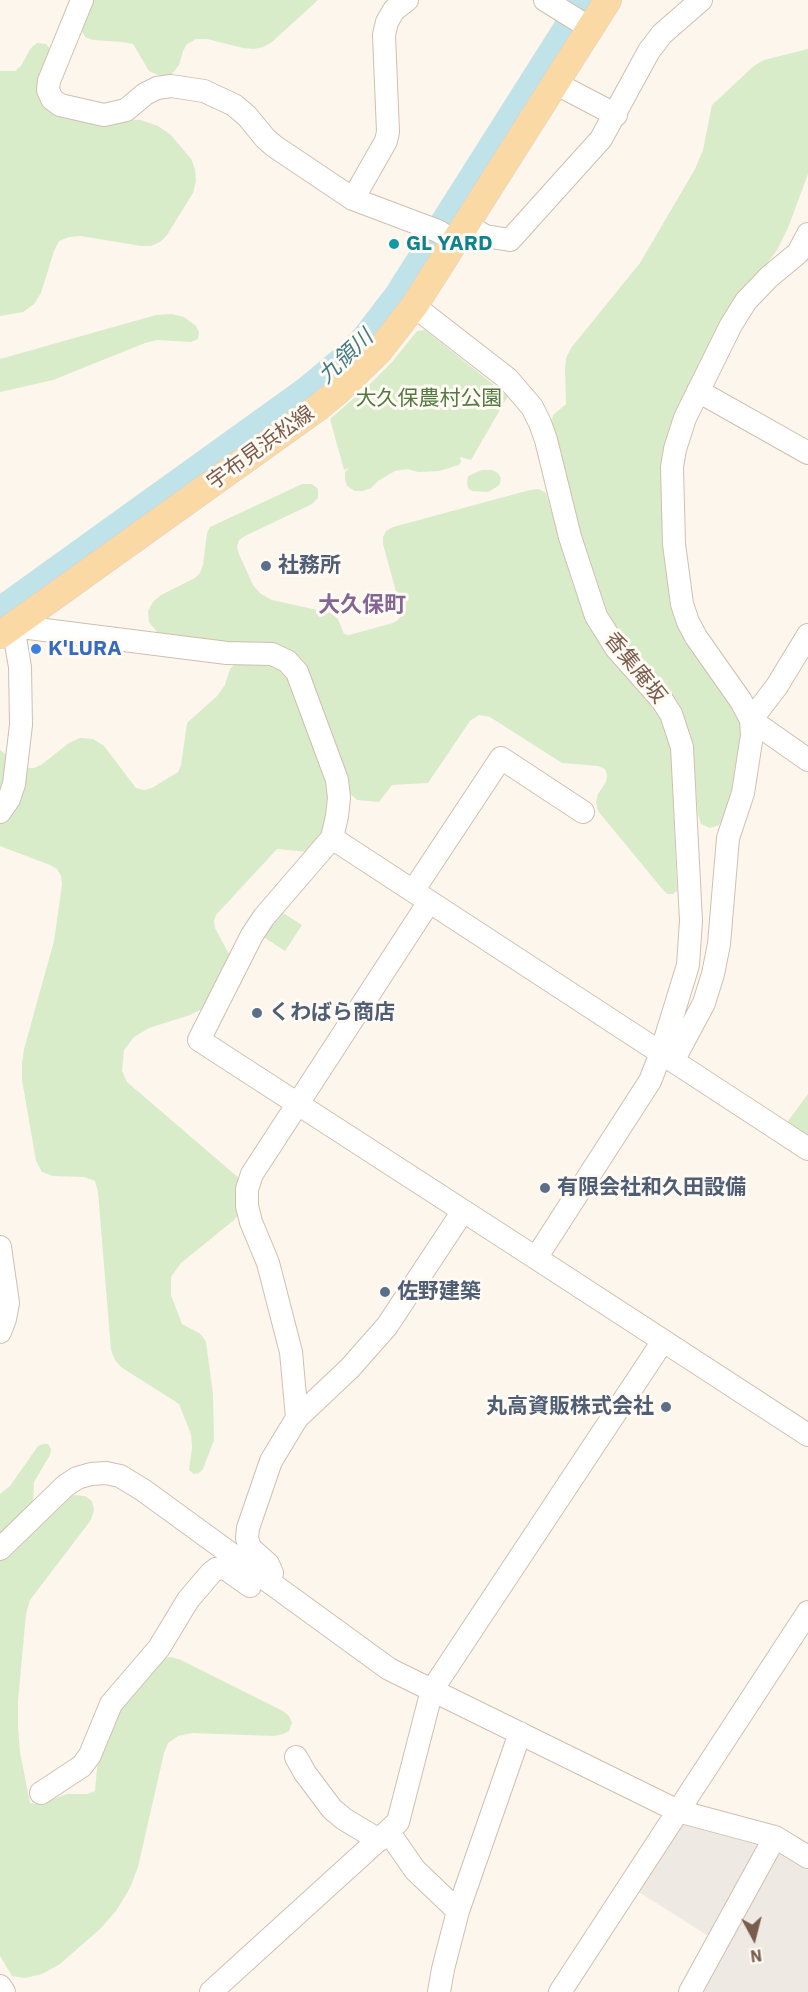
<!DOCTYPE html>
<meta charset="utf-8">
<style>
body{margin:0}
#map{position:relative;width:808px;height:1992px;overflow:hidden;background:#fdf6ec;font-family:"IBM Plex Sans",sans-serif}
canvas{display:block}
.north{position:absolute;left:724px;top:1908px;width:60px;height:60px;-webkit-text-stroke:4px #fffaf3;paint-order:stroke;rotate:173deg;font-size:16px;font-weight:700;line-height:24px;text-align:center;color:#7a5c4d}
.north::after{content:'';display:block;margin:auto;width:21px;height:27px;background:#7a5c4d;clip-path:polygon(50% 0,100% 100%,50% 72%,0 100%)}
</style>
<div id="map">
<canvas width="808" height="1992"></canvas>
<div class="north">N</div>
</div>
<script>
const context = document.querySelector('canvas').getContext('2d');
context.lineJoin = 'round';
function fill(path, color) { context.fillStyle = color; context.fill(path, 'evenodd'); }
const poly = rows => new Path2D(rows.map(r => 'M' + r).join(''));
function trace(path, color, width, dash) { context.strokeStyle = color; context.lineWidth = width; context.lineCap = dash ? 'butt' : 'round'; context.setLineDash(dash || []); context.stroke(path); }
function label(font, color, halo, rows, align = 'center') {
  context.font = font + ' "IBM Plex Sans","Noto Sans JP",sans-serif'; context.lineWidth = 6; context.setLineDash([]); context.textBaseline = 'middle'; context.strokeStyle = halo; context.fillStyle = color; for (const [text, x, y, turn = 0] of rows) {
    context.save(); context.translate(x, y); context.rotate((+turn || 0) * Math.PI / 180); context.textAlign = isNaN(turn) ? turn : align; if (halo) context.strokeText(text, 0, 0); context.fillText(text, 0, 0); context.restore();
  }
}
fill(poly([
 [683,1824,767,1841,713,1939,639,1892],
 [783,1849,808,1866,808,1992,697,1992,773,1853]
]), '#efe9e4');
fill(poly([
 [89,0,318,0,272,42,263,47,254,49,243,48,207,39,196,39,187,44,183,51,179,65,172,74,160,76,149,71,133,44,122,42,93,40,85,37,81,29],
 [37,43,46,44,51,50,41,92,120,119,141,120,158,126,171,135,191,159,195,169,196,181,193,193,167,235,160,242,151,246,141,246,81,236,69,237,59,241,54,251,41,293,34,304,23,312,0,316,0,71,15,71,21,66,30,49],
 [808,49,808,174,788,228,777,250,762,270,662,466,664,544,742,723,743,735,733,790,724,818,719,825,710,828,701,824,698,815,693,745,681,709,671,693,625,642,607,611,581,534,552,421,553,415,566,404,565,369,566,358,571,348,640,263,695,169,703,150,712,105,755,65,764,60],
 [172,314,184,317,196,326,199,332,198,339,191,342,157,340,145,343,53,380,0,392,0,359,156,315],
 [425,330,508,396,471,460,460,457,461,462,459,465,439,471,418,472,407,469,395,471,378,481,371,488,363,491,355,491,347,486,345,479,345,472,350,467,344,470,330,419,369,385,392,362,417,331],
 [482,470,492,470,498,473,501,478,500,484,495,488,488,492,472,491,468,488,467,482,468,476],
 [302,484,312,484,318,489,318,498,312,504,245,536,239,540,237,547,239,554,253,585,261,594,272,600,331,613,338,619,344,634,349,635,393,623,398,620,401,616,401,610,383,544,383,537,386,531,393,527,530,490,539,489,546,493,572,582,586,620,607,655,653,707,661,720,671,749,677,891,673,894,668,894,664,891,598,811,596,802,598,794,606,782,607,775,605,769,598,766,562,763,490,717,479,715,470,721,428,783,392,785,379,802,357,800,349,793,305,667,227,644,168,636,157,632,149,622,148,611,153,602,161,595,195,578,200,573,203,565,207,533,210,527],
 [239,663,270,664,281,669,288,677,327,782,329,798,323,834,308,852,277,849,216,915,214,921,215,928,230,956,210,1000,202,1009,190,1015,149,1028,134,1037,124,1050,122,1071,127,1082,240,1179,240,1213,234,1220,181,1263,171,1277,171,1295,182,1324,199,1333,203,1337,206,1342,213,1394,214,1440,203,1469,199,1473,194,1474,189,1470,192,1447,191,1434,179,1404,121,1367,115,1360,111,1350,98,1192,95,1181,84,1177,53,1176,42,1172,36,1161,22,1080,22,1064,24,1049,54,941,62,885,61,876,57,869,50,865,0,846,0,750,19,765,26,768,34,768,41,765,69,743,80,738,93,739,104,746,136,788,144,790,152,788,178,772,181,765,187,723,217,696,225,685,230,669,234,665],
 [280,911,302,925,285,951,262,936],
 [808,1094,808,1140,789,1127,788,1121],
 [43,1444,48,1444,51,1449,50,1455,34,1482,33,1506,0,1534,0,1494,10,1486,38,1446],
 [74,1495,85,1496,92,1501,94,1510,91,1520,30,1600,26,1614,18,1701,18,1727,20,1752,30,1803,39,1804,67,1794,87,1794,95,1791,98,1758,109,1722,160,1659,171,1657,181,1660,283,1711,289,1716,292,1723,289,1731,283,1734,274,1736,192,1733,178,1736,168,1743,164,1753,138,1867,130,1888,116,1911,100,1929,60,1964,42,1974,25,1978,12,1976,0,1956,0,1559,65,1498]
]), '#d8ecc9');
trace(poly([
 [0,614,309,392,346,361,367,340,400,297,588,0]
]), '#bfe3e8', 33);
const minor = poly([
 [82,0,49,81,48,90,52,99,60,105,104,115,126,110,145,94,157,88,171,86,204,91,234,105,247,116,265,138,274,146,353,199,438,231,455,242],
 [545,0,590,28],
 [555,83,616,115],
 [353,199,386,141,388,132,384,35,387,22,394,10,407,0],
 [466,224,485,236,510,240,601,139,649,51,662,34,701,0],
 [414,306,508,379,532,407,540,423,546,440,570,537,596,616,616,648,662,700,671,714,682,747,691,921,688,965,661,1053,650,1081,536,1258,808,1435],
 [698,391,808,453],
 [808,635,777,686,751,720,808,760],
 [0,812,9,799,14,784,21,725,20,667,13,626,227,653,272,654,287,661,297,672,337,780,339,798,337,816,332,838,264,917,252,935,199,1040,536,1258],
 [332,838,808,1149],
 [413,891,501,758,583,812],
 [673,1061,704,1003,713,974,719,944,728,838,743,793,752,735,751,720,741,701,696,637,688,622,682,604,674,544,672,467,675,449,685,418,731,325,746,301,769,277,798,253,808,234],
 [0,1247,8,1303,5,1319,0,1332],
 [297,1418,291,1352,268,1263,251,1222,247,1206,247,1189,252,1174,429,902],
 [0,1549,65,1486,77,1478,91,1474,106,1473,120,1476,143,1490,389,1669,678,1811,775,1837,808,1857],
 [272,1573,268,1564,250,1548,247,1538,248,1528,271,1461,297,1418,350,1368,387,1326,463,1211],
 [296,1757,305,1773,332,1809,344,1819,379,1840],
 [41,1793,82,1766,90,1755,111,1704,159,1648,188,1600,211,1573,216,1569,223,1568,229,1571,250,1586],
 [388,1831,415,1870,458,1911],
 [0,1986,4,1992],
 [211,1992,398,1822,432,1690,663,1341],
 [439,1992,443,1969,458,1911,520,1733],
 [560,1992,808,1612],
 [690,1992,775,1837]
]);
const major = poly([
 [0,635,320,406,337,392,379,351,414,306,608,0]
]);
trace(minor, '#d1beb0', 24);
trace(major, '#dad1cd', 28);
trace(minor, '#fff', 22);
trace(major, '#fbd9a5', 27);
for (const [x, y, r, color] of [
 [394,244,6,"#0f9aa8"],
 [266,566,6,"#5c6f8a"],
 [36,649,6,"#3f7fe0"],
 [257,1013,6,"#5c6f8a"],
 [545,1188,6,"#5c6f8a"],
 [385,1292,6,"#5c6f8a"],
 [666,1407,6,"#5c6f8a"]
]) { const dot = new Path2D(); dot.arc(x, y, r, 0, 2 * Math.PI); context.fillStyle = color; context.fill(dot); trace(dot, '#fffaf3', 2); }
label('bold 21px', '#0d838f', '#fffaf3', [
 ["GL YARD",406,244]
], 'left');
label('21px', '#537a41', '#fffaf3', [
 ["大久保農村公園",429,399]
]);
label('21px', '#7a5c4d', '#fffaf3', [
 ["宇布見浜松線",261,448,-36],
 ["香集庵坂",635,668,51]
]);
label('bold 21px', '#4e5e75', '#fffaf3', [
 ["社務所",278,566],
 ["くわばら商店",269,1013],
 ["有限会社和久田設備",557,1188],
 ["佐野建築",397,1292],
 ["丸高資販株式会社",654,1407,"right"]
], 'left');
label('bold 21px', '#366cbe', '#fffaf3', [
 ["K'LURA",48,649]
], 'left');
label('italic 22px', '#437c86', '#fffaf3', [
 ["九領川",346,357,-44]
]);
label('bold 22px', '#846695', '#fffaf3', [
 ["大久保町",362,606]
]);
</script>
